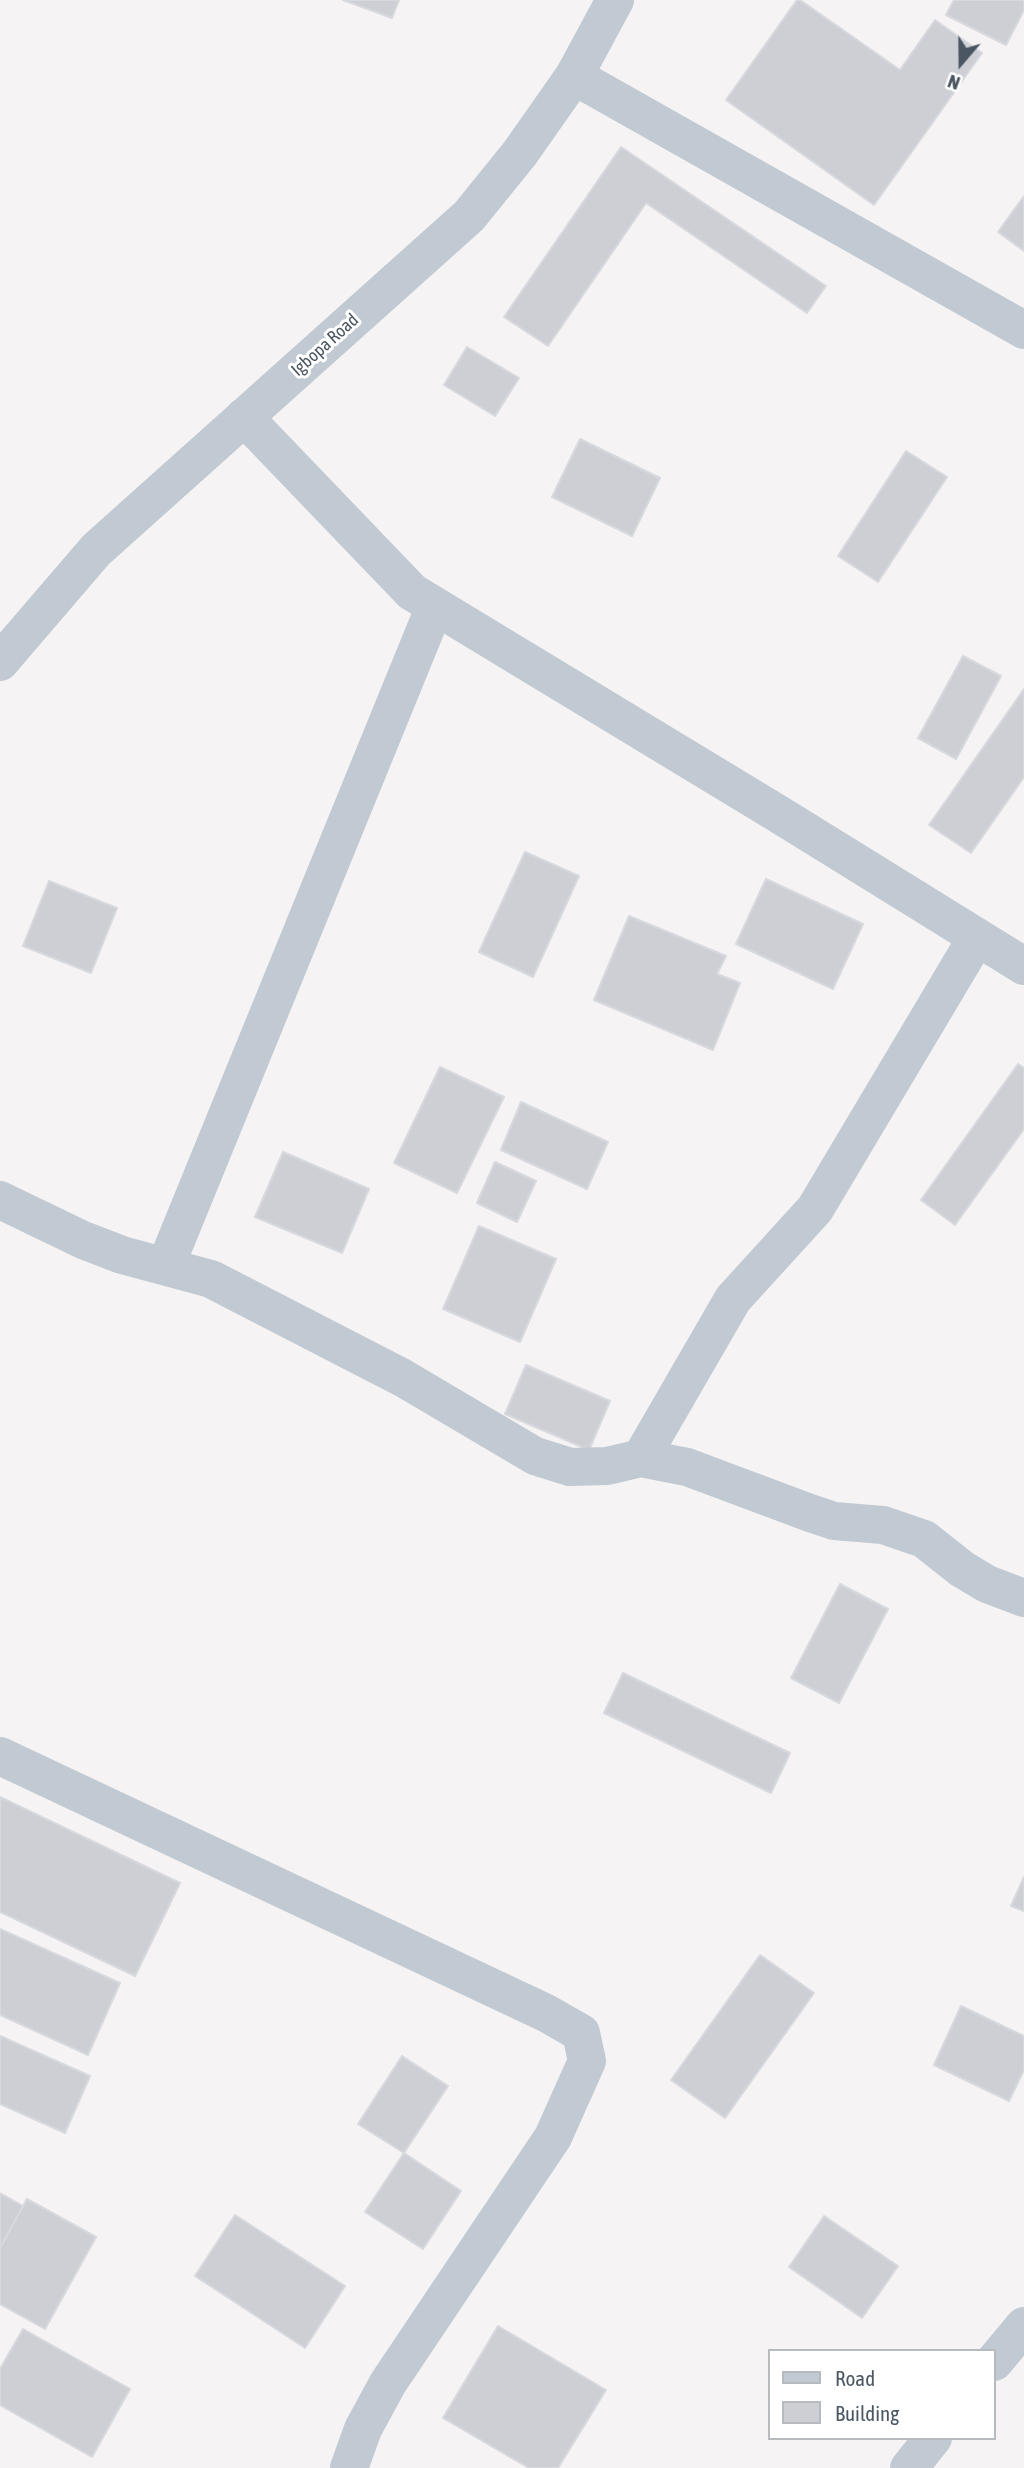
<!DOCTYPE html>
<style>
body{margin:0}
#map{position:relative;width:1024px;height:2468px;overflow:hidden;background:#f5f3f3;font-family:"Asap Condensed",sans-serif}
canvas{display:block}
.legend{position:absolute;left:768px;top:2349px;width:228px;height:91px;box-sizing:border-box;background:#fff;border:2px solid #b7bbc0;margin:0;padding:9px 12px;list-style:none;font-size:21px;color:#4a5661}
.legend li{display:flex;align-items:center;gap:14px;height:35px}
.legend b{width:35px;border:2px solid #b7bbc0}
.north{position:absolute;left:926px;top:28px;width:70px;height:70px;-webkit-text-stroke:5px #fff;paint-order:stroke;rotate:200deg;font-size:19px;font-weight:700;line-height:28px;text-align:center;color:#4a5661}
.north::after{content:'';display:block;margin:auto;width:24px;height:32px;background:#4a5661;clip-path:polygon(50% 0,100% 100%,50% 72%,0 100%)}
</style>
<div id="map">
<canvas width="1024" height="2468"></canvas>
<ul class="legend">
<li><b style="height:9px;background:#c1cad2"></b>Road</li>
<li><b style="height:19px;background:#cdcfd5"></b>Building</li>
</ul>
<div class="north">N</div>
</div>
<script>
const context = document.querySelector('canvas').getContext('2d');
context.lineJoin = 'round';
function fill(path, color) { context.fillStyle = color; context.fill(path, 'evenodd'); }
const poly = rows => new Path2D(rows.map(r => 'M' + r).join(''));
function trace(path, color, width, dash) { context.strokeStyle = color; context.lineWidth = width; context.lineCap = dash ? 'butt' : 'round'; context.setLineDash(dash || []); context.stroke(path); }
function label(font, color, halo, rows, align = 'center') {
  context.font = font + ' "Asap Condensed",sans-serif'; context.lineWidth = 6; context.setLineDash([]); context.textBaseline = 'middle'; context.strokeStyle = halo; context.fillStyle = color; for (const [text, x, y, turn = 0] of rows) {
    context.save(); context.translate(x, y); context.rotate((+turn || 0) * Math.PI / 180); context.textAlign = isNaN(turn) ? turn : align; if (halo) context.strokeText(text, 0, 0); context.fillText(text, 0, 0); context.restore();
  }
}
const building = poly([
 [343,0,399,0,392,18,343,0],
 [797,0,800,0,900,70,935,20,982,53,874,205,726,100,797,0],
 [954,0,1024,0,1024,10,1006,45,946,15,954,0],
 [621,147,826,286,807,313,646,203,548,346,504,317,621,147],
 [1024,196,1024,251,998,232,1024,196],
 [467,347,519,378,495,416,444,385,467,347],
 [580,439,660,478,632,536,552,497,580,439],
 [906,451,947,477,878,582,838,556,906,451],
 [963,656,1001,676,956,759,918,738,963,656],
 [1024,689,1024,777,971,853,929,825,1024,689],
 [525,852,579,876,533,977,479,952,525,852],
 [766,879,863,924,833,989,736,944,766,879],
 [49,881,117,908,91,973,23,946,49,881],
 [629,916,726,956,717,974,740,983,713,1050,594,1000,629,916],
 [1018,1064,1024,1068,1024,1129,955,1225,921,1200,1018,1064],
 [440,1067,504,1097,457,1193,394,1163,440,1067],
 [521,1102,608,1142,587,1189,501,1150,521,1102],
 [283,1152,369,1189,342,1253,255,1217,283,1152],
 [495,1162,536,1181,517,1222,477,1203,495,1162],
 [479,1226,556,1259,520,1342,443,1309,479,1226],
 [526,1365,610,1401,589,1450,505,1414,526,1365],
 [840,1584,888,1609,839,1703,791,1678,840,1584],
 [623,1673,790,1753,771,1793,604,1713,623,1673],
 [0,1797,180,1883,135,1976,0,1912,0,1797],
 [1024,1877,1024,1911,1011,1906,1024,1877],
 [0,1929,120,1983,88,2055,0,2015,0,1929],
 [760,1955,814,1993,725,2118,671,2080,760,1955],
 [961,2006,1024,2036,1024,2070,1009,2101,934,2065,961,2006],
 [0,2036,90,2076,65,2133,0,2104,0,2036],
 [402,2056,448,2086,404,2153,358,2124,402,2056],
 [404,2153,461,2191,423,2249,365,2212,404,2153],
 [0,2193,23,2206,0,2248,0,2193],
 [27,2199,96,2237,45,2329,0,2304,0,2248,27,2199],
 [235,2215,345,2286,305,2348,195,2276,235,2215],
 [824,2216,898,2266,862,2318,789,2267,824,2216],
 [498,2326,606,2390,558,2468,529,2468,443,2418,498,2326],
 [23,2329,130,2389,92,2457,0,2405,0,2369,23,2329]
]);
fill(building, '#cdcfd5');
trace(building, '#d7d9de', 2);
trace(poly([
 [574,76,1024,330],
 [244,417,412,592,780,815,1024,966],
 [0,1200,83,1240,122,1255,211,1279,403,1378,535,1456,570,1467,607,1466,641,1458,687,1467,810,1513,834,1521,883,1525,924,1539,962,1569,987,1584,1024,1598],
 [166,1265,435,606],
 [641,1458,733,1299,815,1209,977,937],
 [0,1756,546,2013,581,2033,587,2061,553,2137,388,2383,363,2429,349,2468],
 [994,2362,1024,2326],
 [909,2468,933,2438]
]), '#c1cad2', 38);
trace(poly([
 [0,662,96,550,469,216,520,153,574,76,615,0]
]), '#c1cad2', 38);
label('18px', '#4a5661', '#fff', [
 ["Igbopa Road",325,345,-42]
]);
</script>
